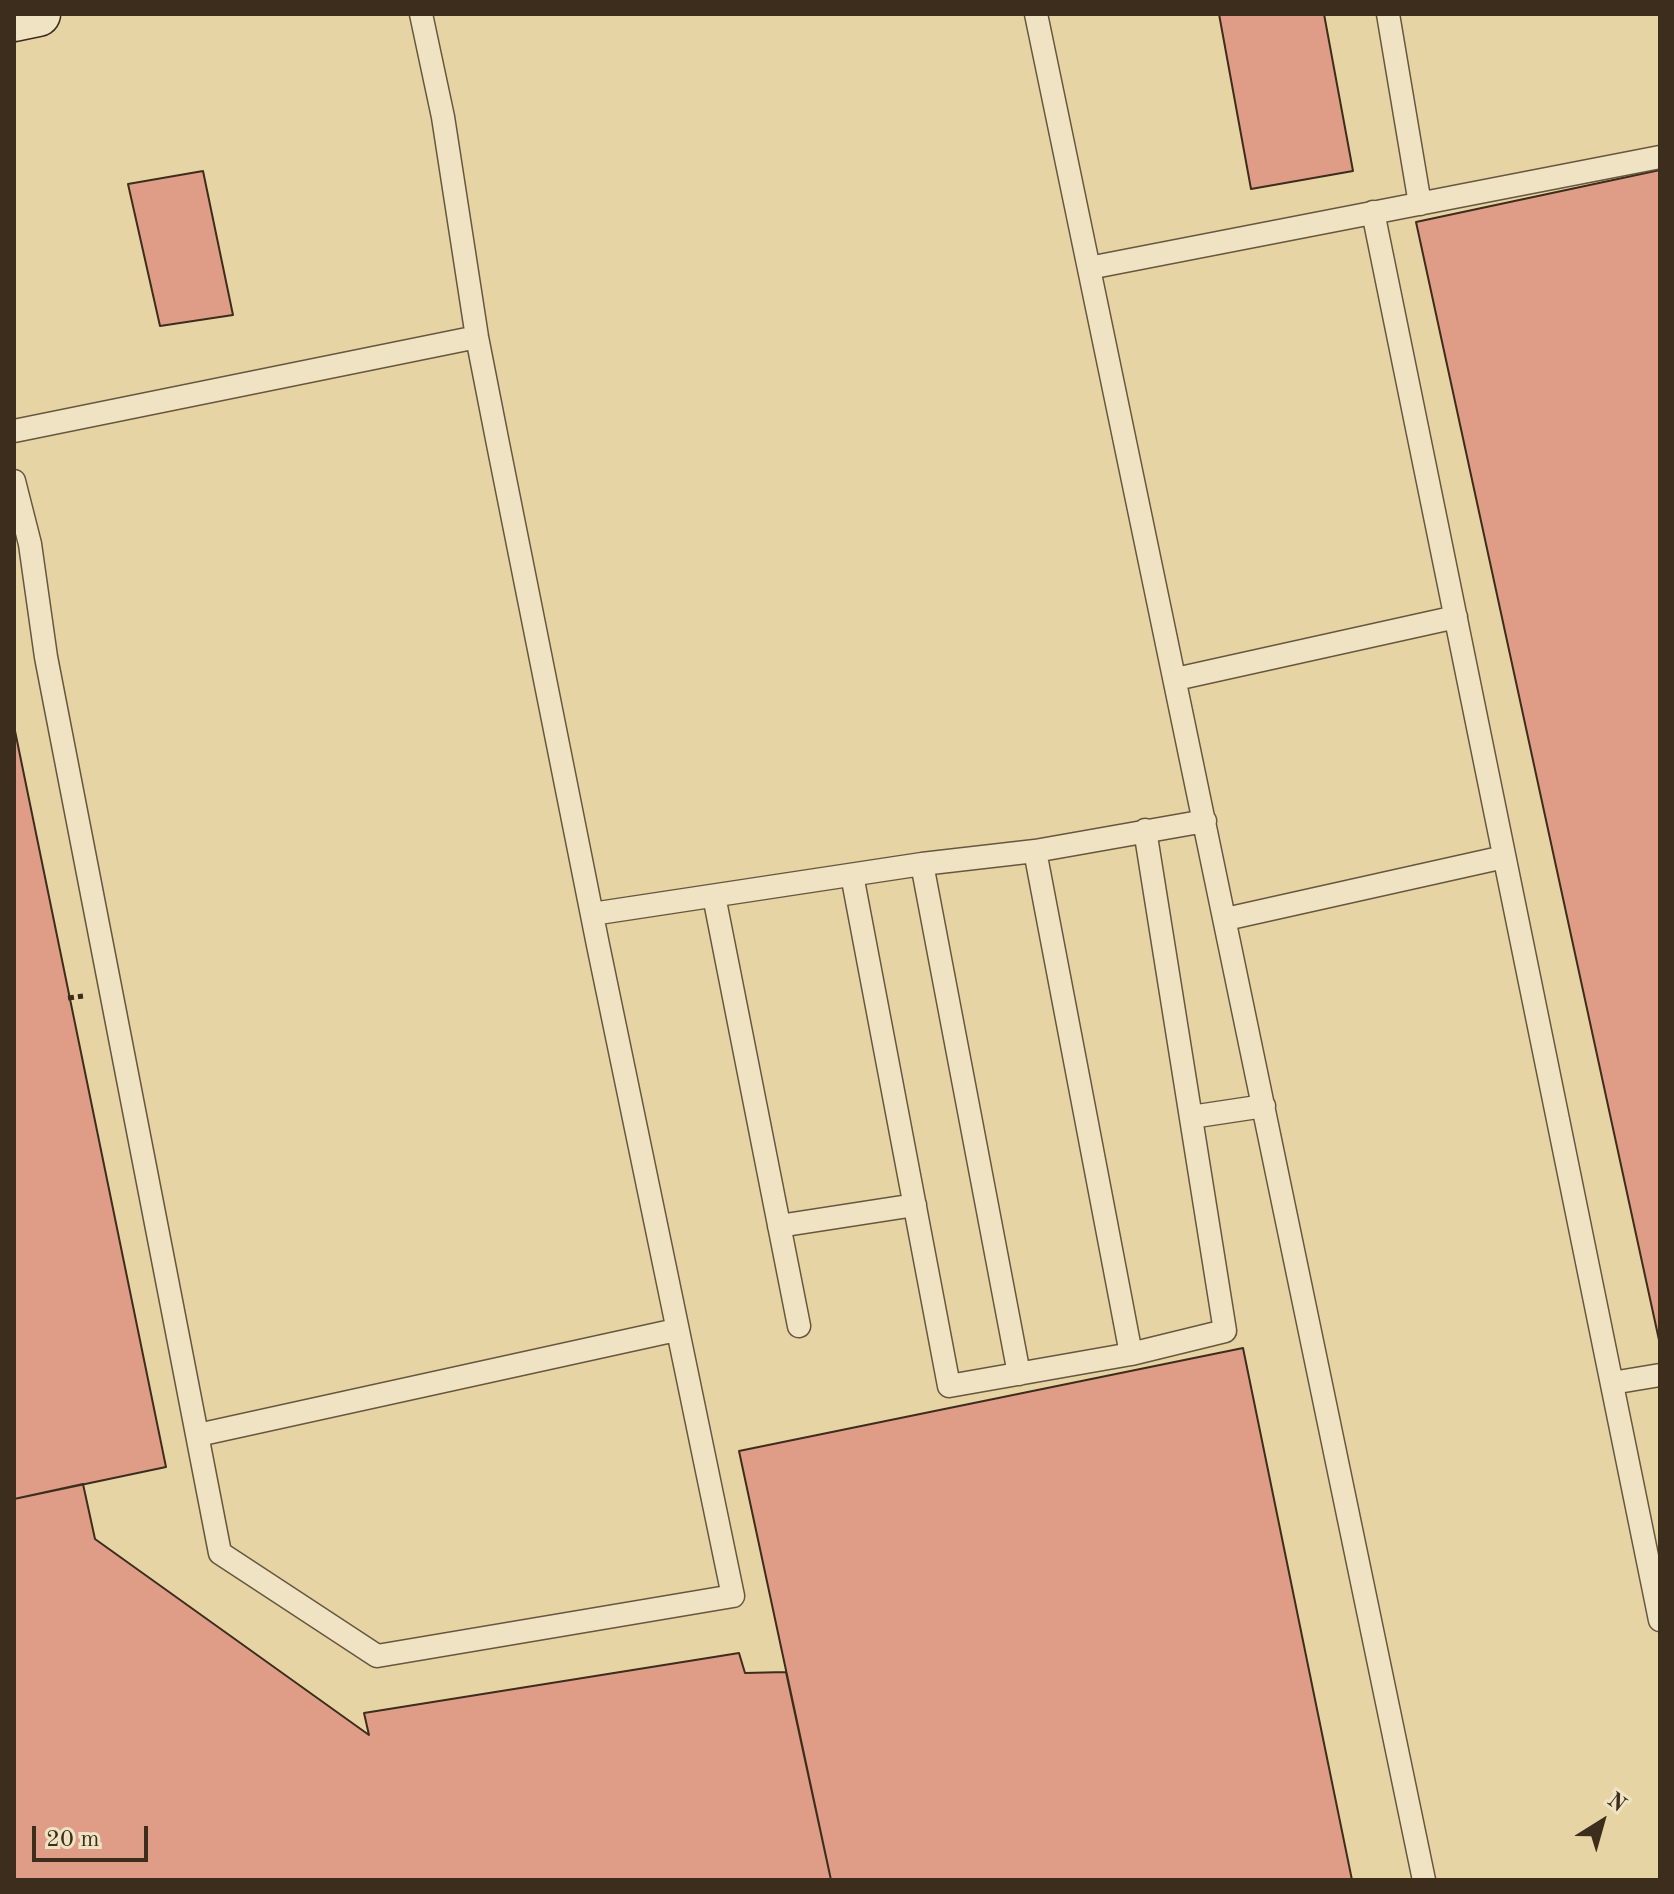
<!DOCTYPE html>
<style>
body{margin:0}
#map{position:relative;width:1674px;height:1894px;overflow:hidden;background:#e7d4a5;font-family:"Old Standard TT",serif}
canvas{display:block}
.frame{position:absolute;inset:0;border:16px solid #3c2d1c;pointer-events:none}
.north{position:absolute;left:1562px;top:1782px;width:80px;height:80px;-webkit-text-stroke:6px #efe3c4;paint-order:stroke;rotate:37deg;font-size:22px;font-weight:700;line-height:32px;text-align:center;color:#3c2d1c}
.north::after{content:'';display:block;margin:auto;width:28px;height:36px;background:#3c2d1c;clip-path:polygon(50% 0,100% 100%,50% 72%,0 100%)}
.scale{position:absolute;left:32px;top:1826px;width:116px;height:36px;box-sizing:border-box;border:4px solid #3c2d1c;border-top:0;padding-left:10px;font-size:24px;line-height:28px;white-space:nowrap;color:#3c2d1c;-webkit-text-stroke:6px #efe3c4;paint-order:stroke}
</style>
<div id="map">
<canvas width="1674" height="1894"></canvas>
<div class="frame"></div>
<div class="north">N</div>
<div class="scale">20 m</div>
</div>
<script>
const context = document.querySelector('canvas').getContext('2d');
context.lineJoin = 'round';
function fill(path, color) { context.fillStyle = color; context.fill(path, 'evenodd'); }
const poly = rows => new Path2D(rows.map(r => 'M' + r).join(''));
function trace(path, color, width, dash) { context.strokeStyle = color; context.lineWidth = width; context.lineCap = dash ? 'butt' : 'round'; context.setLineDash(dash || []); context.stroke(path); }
const building = poly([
 [1219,14,1324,14,1353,171,1251,189,1219,14],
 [1660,170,1660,1340,1659,1340,1416,222,1660,170],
 [203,171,233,315,160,326,128,184,203,171],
 [14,726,166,1467,14,1499,14,726],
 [1243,1348,1352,1880,831,1880,739,1451,1243,1348],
 [83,1484,95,1539,369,1735,364,1713,739,1653,745,1673,786,1672,831,1880,14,1880,14,1499,83,1484]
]);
fill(building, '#df9d88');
trace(building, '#3c2d1c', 2);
const service = poly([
 [1036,14,1424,1880],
 [1388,14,1420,204],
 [1373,212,1660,1620],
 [1089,268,1660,157],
 [14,431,477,337],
 [14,481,30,544,46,657,220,1553,377,1656,733,1596,598,945,498,444,477,337,443,117,421,14],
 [1176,679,1456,617],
 [1035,851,1131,1354],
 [922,864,1019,1374],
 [852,875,949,1386,1131,1354,1225,1331,1145,830],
 [714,896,799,1326],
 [592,914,922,864,1035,851,1205,821],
 [1226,919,1504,857],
 [1191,1117,1264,1106],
 [779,1226,915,1205],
 [1612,1383,1660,1375],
 [198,1435,676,1330]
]);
const secondary = poly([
 [14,19,38,14]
]);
trace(service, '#67573e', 25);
trace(secondary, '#3c2d1c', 47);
trace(poly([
 [68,998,83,996]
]), '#3c2d1c', 5, [6, 4]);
trace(service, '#efe3c4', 22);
trace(secondary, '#efe3c4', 44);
</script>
